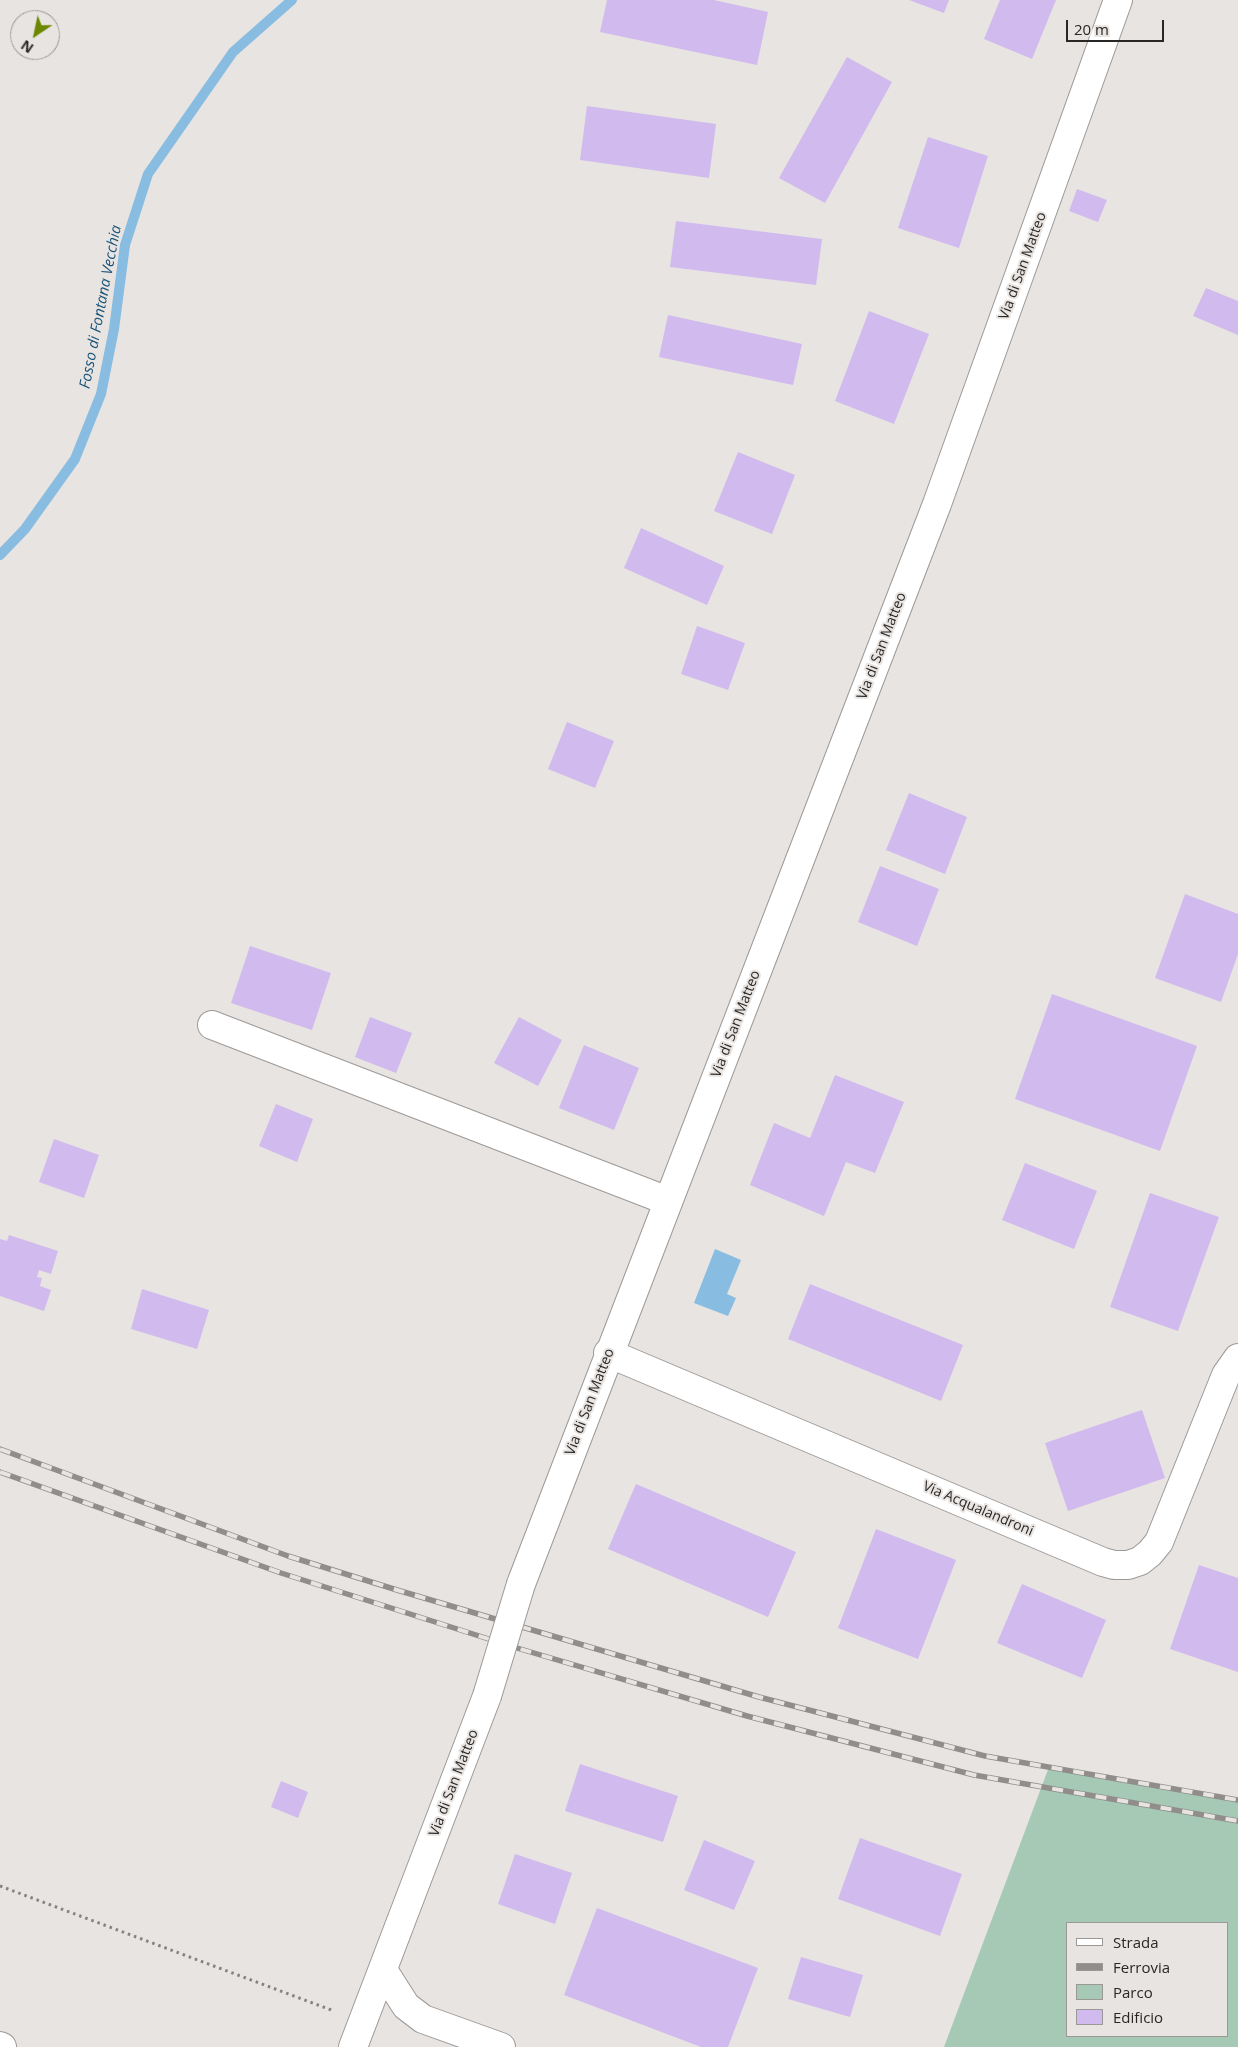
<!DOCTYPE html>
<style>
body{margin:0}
#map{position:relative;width:1238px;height:2047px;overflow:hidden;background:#e8e4e1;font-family:"Open Sans",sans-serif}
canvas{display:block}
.legend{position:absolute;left:1066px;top:1922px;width:162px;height:115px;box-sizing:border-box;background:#e8e4e1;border:1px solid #9c9896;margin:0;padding:6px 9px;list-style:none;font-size:15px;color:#292726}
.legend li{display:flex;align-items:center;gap:10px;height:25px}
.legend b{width:25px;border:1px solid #9c9896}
.north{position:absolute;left:10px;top:10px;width:50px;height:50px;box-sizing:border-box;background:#e8e4e1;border:1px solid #9c9896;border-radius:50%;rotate:214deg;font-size:14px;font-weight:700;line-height:20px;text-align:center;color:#292726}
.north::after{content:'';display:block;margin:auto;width:18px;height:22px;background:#6c8800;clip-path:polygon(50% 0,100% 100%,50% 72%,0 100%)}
.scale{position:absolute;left:1066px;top:20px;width:98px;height:22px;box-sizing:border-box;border:2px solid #292726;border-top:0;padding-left:6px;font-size:15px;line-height:18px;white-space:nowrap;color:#292726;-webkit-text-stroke:4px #e8e4e1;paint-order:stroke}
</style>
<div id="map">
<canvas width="1238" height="2047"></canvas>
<ul class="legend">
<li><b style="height:6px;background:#fff"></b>Strada</li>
<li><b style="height:6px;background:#908d8b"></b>Ferrovia</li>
<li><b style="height:14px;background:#a5c9b4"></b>Parco</li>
<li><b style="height:14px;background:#d1baee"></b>Edificio</li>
</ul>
<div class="north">N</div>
<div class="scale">20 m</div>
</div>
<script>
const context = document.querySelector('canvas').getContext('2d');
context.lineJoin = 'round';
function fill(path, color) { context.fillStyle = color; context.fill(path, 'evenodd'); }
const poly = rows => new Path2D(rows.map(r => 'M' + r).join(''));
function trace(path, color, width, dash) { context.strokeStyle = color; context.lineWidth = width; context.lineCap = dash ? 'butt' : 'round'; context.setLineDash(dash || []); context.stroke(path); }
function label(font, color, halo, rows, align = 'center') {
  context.font = font + ' "Open Sans",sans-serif'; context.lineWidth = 4; context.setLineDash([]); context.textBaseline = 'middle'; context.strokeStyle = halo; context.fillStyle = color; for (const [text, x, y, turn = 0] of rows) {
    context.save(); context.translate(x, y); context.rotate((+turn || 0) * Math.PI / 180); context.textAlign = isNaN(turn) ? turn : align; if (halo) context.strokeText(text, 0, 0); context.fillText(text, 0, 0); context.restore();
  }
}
fill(poly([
 [1049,1767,1238,1800,1238,2047,944,2047],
 [1067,1923,1227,1923,1227,2036,1067,2036]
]), '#a5c9b4');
fill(poly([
 [715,1249,741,1260,727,1294,736,1298,728,1316,694,1303]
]), '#89bce1');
trace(poly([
 [0,555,25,529,75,459,101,394,114,329,125,245,148,174,233,52,292,0]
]), '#89bce1', 10);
fill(poly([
 [607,0,714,0,768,12,757,65,600,32],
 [909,0,949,0,944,13],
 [1000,0,1056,0,1032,59,984,39],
 [847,57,892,82,825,203,779,178],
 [587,106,716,124,709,178,580,160],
 [928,137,988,156,959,248,898,228],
 [1077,189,1107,200,1098,222,1069,211],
 [676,221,822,239,816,285,670,267],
 [1206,288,1238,301,1238,335,1193,316],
 [869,311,929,334,894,424,835,401],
 [668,315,802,344,793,385,659,357],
 [738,452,795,475,772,534,714,511],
 [641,528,724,566,707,605,624,568],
 [697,626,745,643,728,690,681,674],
 [567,722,614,741,595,788,548,769],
 [909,793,967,817,945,874,886,850],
 [880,866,939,889,917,946,858,922],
 [1185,894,1238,914,1238,954,1221,1002,1155,978],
 [250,946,331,973,312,1030,231,1003],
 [1052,994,1197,1046,1160,1151,1015,1099],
 [370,1017,412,1033,396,1073,355,1057],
 [519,1017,562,1040,538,1086,494,1063],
 [584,1045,639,1068,614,1130,559,1108],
 [835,1075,904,1102,875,1173,846,1162,824,1216,750,1185,774,1123,810,1138],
 [276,1104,313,1119,297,1162,259,1146],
 [54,1139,99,1155,84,1198,39,1182],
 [1025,1163,1097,1191,1074,1249,1002,1220],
 [1150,1193,1219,1217,1178,1331,1110,1307],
 [9,1235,58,1251,51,1274,39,1270,37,1277,42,1278,40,1286,51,1290,44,1311,0,1296,0,1239,7,1241],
 [810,1284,963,1345,941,1401,788,1339],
 [142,1289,209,1310,197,1349,131,1329],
 [1142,1410,1165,1478,1068,1511,1045,1443],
 [636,1484,796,1552,768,1617,608,1549],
 [876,1529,956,1560,918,1659,838,1628],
 [1199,1565,1238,1578,1238,1672,1170,1649],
 [1022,1584,1106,1620,1082,1678,997,1643],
 [580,1764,678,1796,663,1842,565,1811],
 [281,1781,308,1792,298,1818,271,1807],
 [860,1838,962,1874,940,1936,838,1899],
 [704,1840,755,1861,734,1910,684,1890],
 [515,1854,572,1873,555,1924,498,1904],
 [597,1908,758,1968,728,2047,701,2047,564,1995],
 [801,1957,863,1975,850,2017,788,1999]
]), '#d1baee');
const minor = poly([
 [212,1025,668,1201],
 [608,1353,1103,1562,1114,1565,1128,1565,1140,1561,1150,1553,1159,1542,1226,1375,1238,1358],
 [521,1584,937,504,1118,0],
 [383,1970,406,2006,423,2019,501,2047],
 [0,2046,2,2047],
 [353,2047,487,1696]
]);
trace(minor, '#9d9997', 30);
trace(poly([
 [0,1886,334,2011]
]), '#84817f', 3, [2.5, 4]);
trace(minor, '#fff', 28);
const rail = poly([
 [0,1449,288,1556,397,1590,759,1697,985,1756,1238,1800],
 [0,1472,281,1573,517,1648,747,1716,974,1775,1238,1821]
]);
trace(rail, '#908d8b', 5.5);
trace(rail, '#e8e4e1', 4, [11]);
const minorBridge = poly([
 [487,1696,521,1584]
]);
trace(minorBridge, '#9d9997', 30, []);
trace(minorBridge, '#fff', 28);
label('14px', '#292726', '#e8e4e1', [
 ["Via di San Matteo",1023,266,-70],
 ["Via di San Matteo",882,646,-69],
 ["Via di San Matteo",736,1024,-69],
 ["Via di San Matteo",590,1402,-69],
 ["Via Acqualandroni",978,1509,23],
 ["Via di San Matteo",454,1783,-69]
]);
label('italic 15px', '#185479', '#e8e4e1', [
 ["Fosso di Fontana Vecchia",101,307,-79]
]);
</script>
